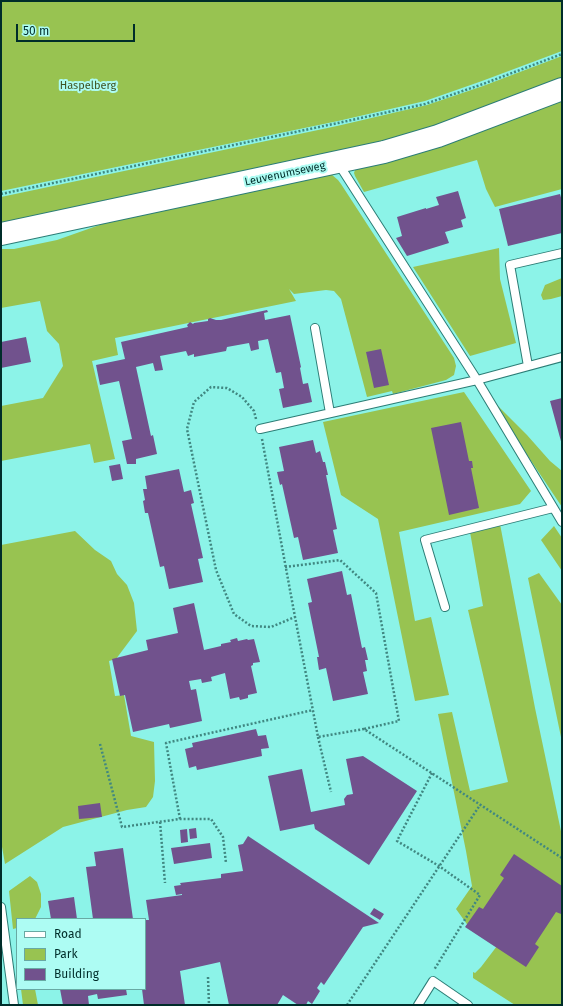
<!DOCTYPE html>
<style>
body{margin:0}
#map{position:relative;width:563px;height:1006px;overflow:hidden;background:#8cf3e8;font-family:"Fira Sans",sans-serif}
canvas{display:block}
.frame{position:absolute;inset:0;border:2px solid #002d2a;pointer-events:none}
.legend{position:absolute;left:16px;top:918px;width:130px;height:72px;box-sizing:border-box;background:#adfcf3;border:1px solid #68a9a3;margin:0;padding:5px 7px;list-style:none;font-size:12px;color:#002d2a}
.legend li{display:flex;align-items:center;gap:8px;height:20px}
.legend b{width:20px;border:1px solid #68a9a3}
.scale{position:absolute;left:16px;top:24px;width:119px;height:18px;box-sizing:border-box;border:2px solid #002d2a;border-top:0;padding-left:5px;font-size:12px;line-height:14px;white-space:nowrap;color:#002d2a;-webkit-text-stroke:3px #adfcf3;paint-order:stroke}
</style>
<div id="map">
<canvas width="563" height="1006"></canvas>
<div class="frame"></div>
<ul class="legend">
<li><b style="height:5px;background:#fff"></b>Road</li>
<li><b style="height:11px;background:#98c351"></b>Park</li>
<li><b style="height:11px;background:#71528d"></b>Building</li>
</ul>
<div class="scale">50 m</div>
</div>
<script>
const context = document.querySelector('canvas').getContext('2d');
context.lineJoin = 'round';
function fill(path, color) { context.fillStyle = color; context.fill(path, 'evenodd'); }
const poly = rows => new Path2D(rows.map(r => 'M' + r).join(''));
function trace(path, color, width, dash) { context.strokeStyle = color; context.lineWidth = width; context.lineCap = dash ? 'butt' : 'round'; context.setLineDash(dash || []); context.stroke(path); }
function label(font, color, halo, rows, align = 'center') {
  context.font = font + ' "Fira Sans",sans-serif'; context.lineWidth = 4; context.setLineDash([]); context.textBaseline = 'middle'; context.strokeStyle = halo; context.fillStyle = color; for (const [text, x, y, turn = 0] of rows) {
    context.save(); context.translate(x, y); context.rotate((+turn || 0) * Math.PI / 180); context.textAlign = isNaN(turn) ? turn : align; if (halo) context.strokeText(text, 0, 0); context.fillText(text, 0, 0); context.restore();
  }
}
fill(poly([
 [1,1,562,1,562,51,482,81,425,101,338,121,1,191],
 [562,56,562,82,381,144,1,228,1,197,337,126,427,105,483,86],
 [562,97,562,189,495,207,486,189,477,160,364,192,355,176,354,173,356,167],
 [331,174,338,180,341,184,454,358,456,366,454,375,446,380,393,394,392,391,367,397,341,299,334,291,326,290,294,294,289,289,296,301,115,338,118,355,92,361,115,459,94,463,90,444,1,461,1,406,43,398,63,366,59,344,47,331,40,301,1,308,1,249,14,249,57,240,125,216],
 [499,248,500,279,516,343,470,356,413,267],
 [562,278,562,296,551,299,543,300,541,295,545,285],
 [464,392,531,491,520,504,399,532,415,621,431,617,449,695,415,701,378,519,341,495,323,422],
 [487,395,527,435,550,461,562,471,562,507],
 [500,524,535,708,562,836,562,1005,515,1005,473,978,473,972,475,973,481,967,497,946,469,927,456,909,472,886,466,851,438,714,452,712,470,791,508,782,468,610,483,606,470,532],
 [554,526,562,538,562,571,541,540],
 [75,531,95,550,111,561,117,574,127,585,134,603,137,631,116,659,109,661,115,696,124,695,131,736,154,742,155,781,153,797,146,807,127,810,63,827,5,864,1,841,1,545],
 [539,573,562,605,562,742,528,578],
 [30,876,37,882,41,894,41,907,35,919,17,919,17,928,13,929,9,891],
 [21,989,35,989,38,1005,23,1005]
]), '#98c351');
fill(poly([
 [458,191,466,218,461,220,463,227,445,232,449,243,407,256,396,238,402,236,397,217,426,208,426,209,439,205,436,197],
 [560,194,562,201,562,233,508,246,499,209],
 [267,310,268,312,264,313,265,320,290,315,301,367,300,368,303,384,308,383,312,402,283,408,279,389,284,388,281,372,276,373,268,339,258,341,259,349,251,351,249,343,227,347,226,351,194,357,194,354,188,356,186,351,160,356,163,370,155,371,153,363,136,367,151,436,153,435,157,454,136,459,136,464,127,464,122,441,132,439,119,381,100,385,96,365,125,359,121,342,188,327,187,325,190,322,193,324,194,323,208,321,208,319,210,318,216,320,221,320],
 [26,337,31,362,1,368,1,342],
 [381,349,389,385,374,388,366,352],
 [562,398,562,445,550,401],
 [461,422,469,461,472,461,473,468,471,468,479,508,449,515,431,428],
 [313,440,316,453,320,451,323,462,325,462,328,475,326,475,337,529,333,530,338,553,303,560,298,537,294,538,282,484,280,485,277,472,284,471,279,447],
 [120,464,123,479,112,481,109,466],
 [179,469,184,492,191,490,194,503,191,504,203,558,198,559,203,582,169,589,164,566,160,567,148,513,145,513,143,501,145,500,143,489,147,489,145,476],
 [342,571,347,595,351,594,362,648,365,647,368,660,365,660,367,671,363,672,368,694,333,701,326,668,319,670,317,657,319,657,308,603,312,602,307,579],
 [194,603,204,650,221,646,221,644,231,642,230,640,237,638,238,641,247,639,248,640,254,639,260,662,253,663,253,665,251,666,257,693,248,695,248,698,240,700,239,697,230,699,225,673,211,677,212,681,202,683,201,679,189,681,191,690,196,689,202,721,170,728,169,724,133,732,125,695,120,696,112,659,148,650,146,640,178,633,173,608],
 [256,729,258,736,266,735,269,748,261,749,262,756,197,770,196,766,189,768,185,749,193,747,192,743],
 [363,756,417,791,369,865,315,829,314,824,280,831,268,776,302,769,311,812,345,805,344,799,347,795,353,794,346,759],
 [100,803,102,817,79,819,78,806],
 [196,828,197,838,190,839,189,829],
 [187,829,188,842,181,843,180,830],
 [248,836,379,923,363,927,324,985,321,982,317,988,320,991,312,1004,308,1001,306,1005,298,1005,283,995,277,1005,229,1005,220,962,180,971,185,1005,144,1005,142,989,145,989,145,920,149,920,146,900,182,895,182,894,176,895,174,886,181,885,180,883,221,878,221,874,243,871,238,845,243,844],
 [210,843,212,858,174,864,171,848],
 [123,848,133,919,93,919,86,867,96,866,94,852],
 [514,854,562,886,562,912,561,914,556,912,552,918,535,944,539,947,526,967,465,927,479,907,483,909,504,878,500,875],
 [74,897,77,919,51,919,48,901],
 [374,908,384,914,380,920,370,914],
 [60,989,126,989,127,995,98,999,97,994,88,996,89,1005,63,1005]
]), '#71528d');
const service = poly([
 [338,163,477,380,562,522],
 [315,328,330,413],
 [528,366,510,265,562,253],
 [260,429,477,380,562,357],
 [445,607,425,540,553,508],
 [1,907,14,1005],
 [418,1005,433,981,468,1005]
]);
const secondary = poly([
 [1,234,207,190,384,152,438,136,562,89]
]);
trace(service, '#2c7d76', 10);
trace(secondary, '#2c7d76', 24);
trace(poly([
 [1,194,338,123,425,104,483,84,562,54],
 [256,419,254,411,242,397,227,388,211,387,194,402,187,429,216,570,234,614,251,626,271,627,295,617],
 [262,439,295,617,318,737,364,729,562,858],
 [285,567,340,560,376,593,399,721,364,729],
 [318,737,331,792],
 [100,744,122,827,180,819,211,819,223,837,226,863],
 [432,773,397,841,439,866,480,895,434,970],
 [180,819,166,743,313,710],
 [160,822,165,883],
 [208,977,209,1005],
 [347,1005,480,805]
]), '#408781', 2.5, [2, 2]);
trace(service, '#fff', 8);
trace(secondary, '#fff', 22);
label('11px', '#3e5121', '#adfcf3', [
 ["Haspelberg",88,86]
]);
label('11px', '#002d2a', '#adfcf3', [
 ["Leuvenumseweg",285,174,-12]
]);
</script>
